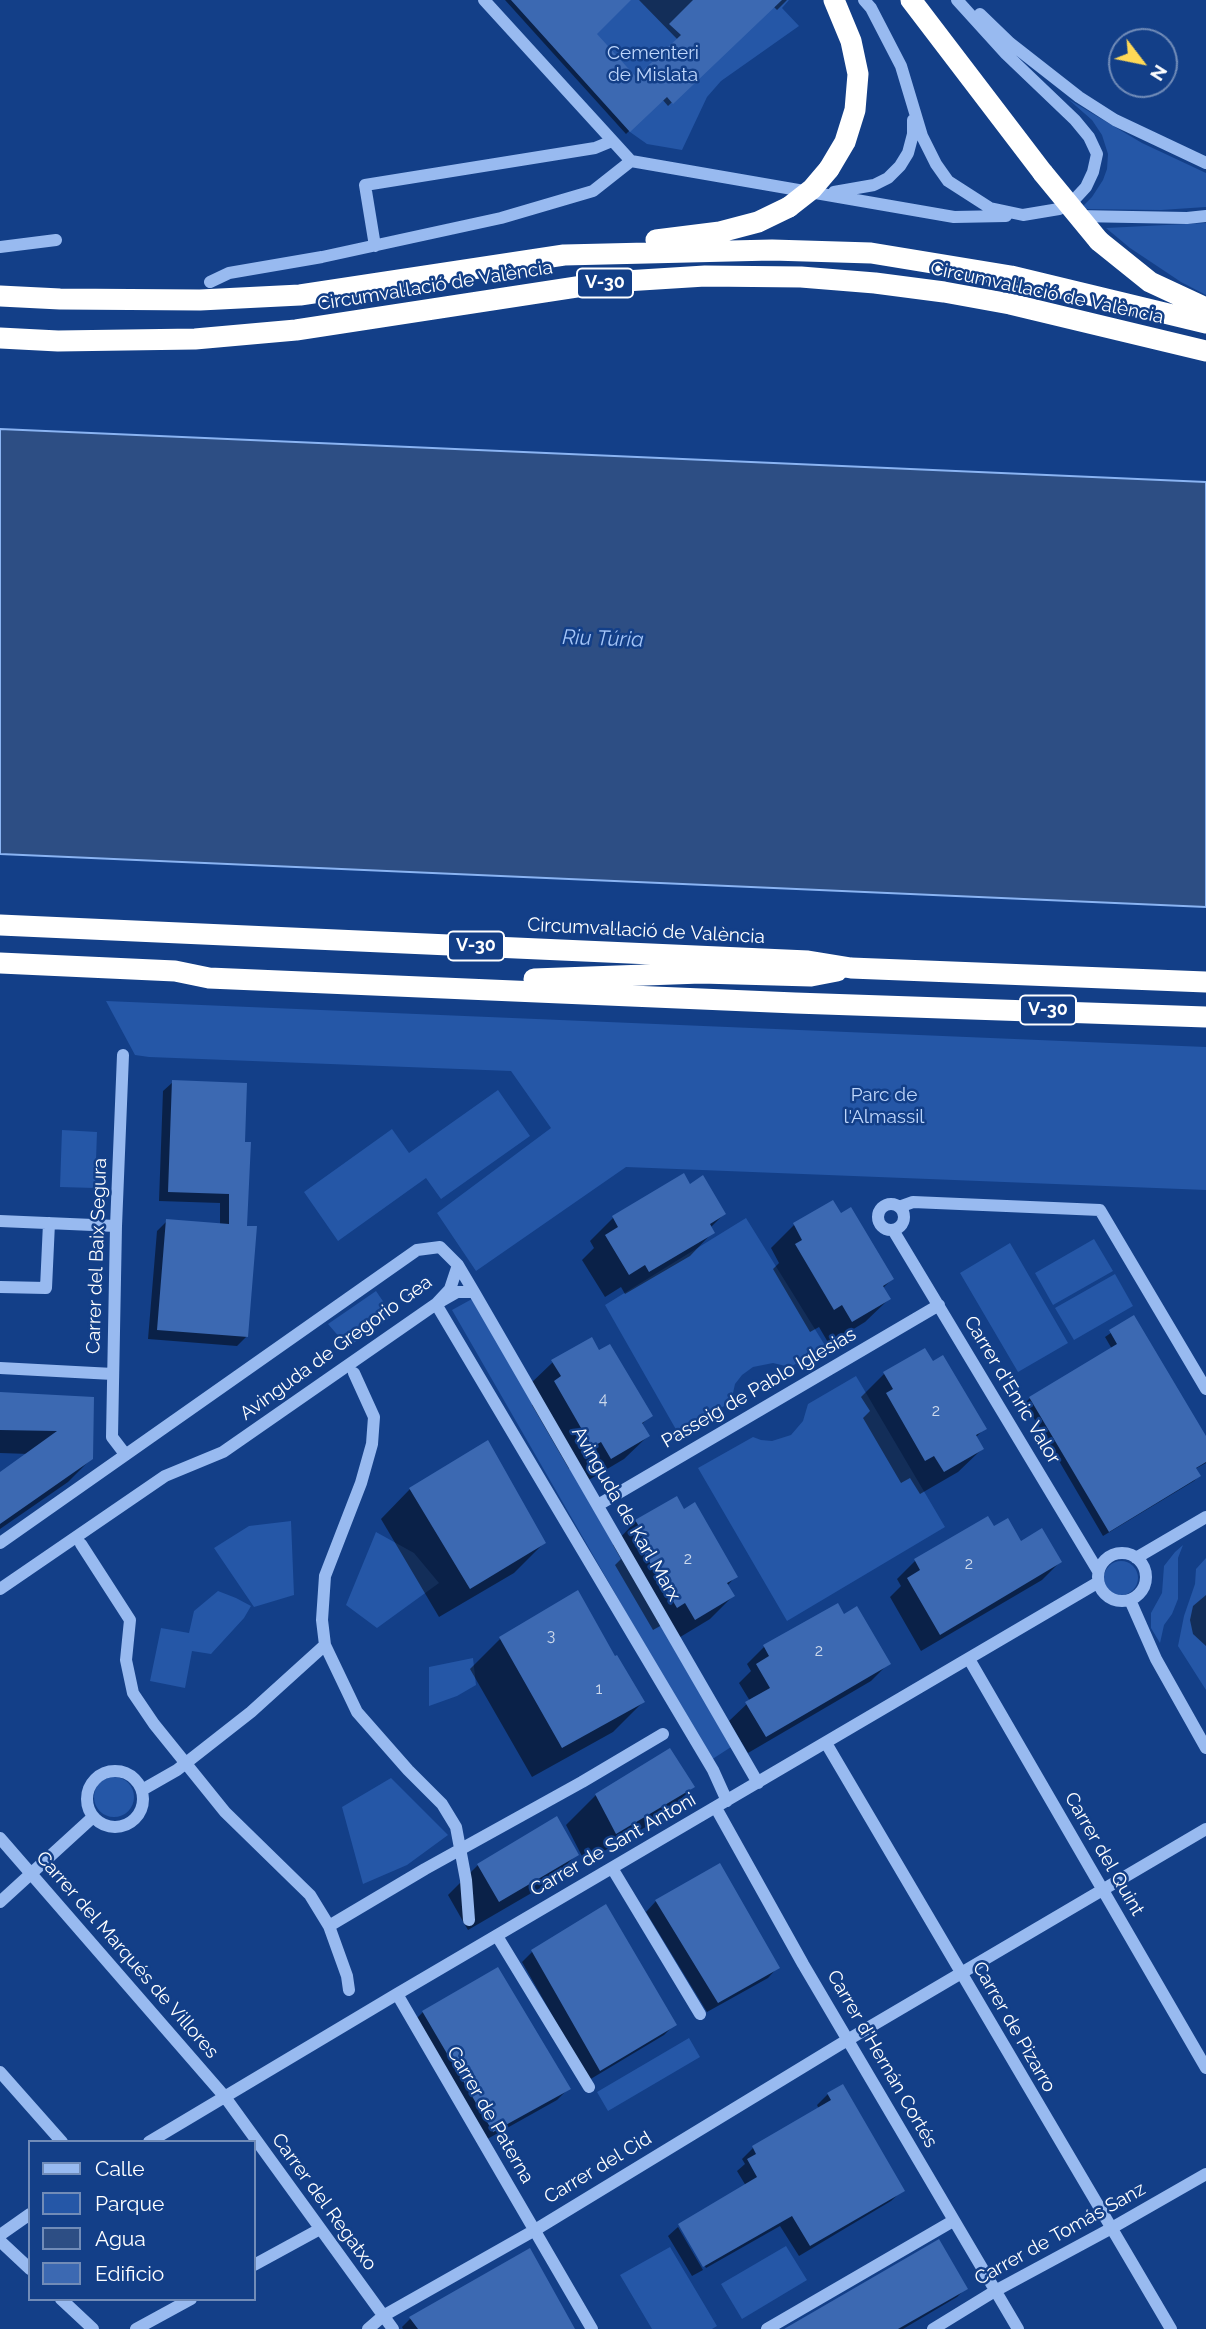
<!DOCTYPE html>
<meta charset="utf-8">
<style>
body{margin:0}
#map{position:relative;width:1206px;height:2329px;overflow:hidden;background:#133f88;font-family:Raleway,sans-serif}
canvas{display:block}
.legend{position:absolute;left:28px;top:2140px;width:228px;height:161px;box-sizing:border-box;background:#133f88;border:2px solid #718cb8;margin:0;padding:9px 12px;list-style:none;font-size:21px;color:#fff}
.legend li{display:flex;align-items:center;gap:14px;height:35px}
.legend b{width:35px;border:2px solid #718cb8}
.north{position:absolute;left:1108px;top:28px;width:70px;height:70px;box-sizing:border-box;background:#133f88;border:2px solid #718cb8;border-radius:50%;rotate:122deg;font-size:19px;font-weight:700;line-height:28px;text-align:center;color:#fff}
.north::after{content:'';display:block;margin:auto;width:24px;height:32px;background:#ffd957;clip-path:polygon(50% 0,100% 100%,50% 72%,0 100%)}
</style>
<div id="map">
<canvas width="1206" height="2329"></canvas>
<ul class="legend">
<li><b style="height:9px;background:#98baf0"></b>Calle</li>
<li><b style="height:19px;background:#2557a7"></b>Parque</li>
<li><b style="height:19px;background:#2d4e84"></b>Agua</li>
<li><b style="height:19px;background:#3c69b2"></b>Edificio</li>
</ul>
<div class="north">N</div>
</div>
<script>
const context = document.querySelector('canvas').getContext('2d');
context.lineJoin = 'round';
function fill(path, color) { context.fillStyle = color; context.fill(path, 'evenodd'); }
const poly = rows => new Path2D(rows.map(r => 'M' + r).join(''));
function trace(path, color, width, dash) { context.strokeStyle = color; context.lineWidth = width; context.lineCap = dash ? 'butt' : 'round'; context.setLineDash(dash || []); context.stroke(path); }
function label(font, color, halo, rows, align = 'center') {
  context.font = font + ' Raleway,sans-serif'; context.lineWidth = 5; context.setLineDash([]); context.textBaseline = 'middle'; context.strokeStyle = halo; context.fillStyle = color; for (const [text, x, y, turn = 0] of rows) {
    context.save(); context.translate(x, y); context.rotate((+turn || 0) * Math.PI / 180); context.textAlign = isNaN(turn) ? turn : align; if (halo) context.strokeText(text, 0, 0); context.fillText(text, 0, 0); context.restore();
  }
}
fill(poly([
 [511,0,789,0,782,8,799,26,721,81,707,97,682,150,647,144,630,132],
 [1068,99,1142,143,1206,173,1206,207,1161,210,1080,209,1092,197,1103,180,1107,169,1108,154,1102,135,1092,120],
 [1206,223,1206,295,1181,282,1130,248,1106,228],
 [106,1001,1206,1047,1206,1190,626,1167,476,1271,437,1213,551,1128,511,1071,149,1057,135,1055],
 [498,1090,530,1136,441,1199,426,1178,338,1241,304,1192,392,1129,409,1153],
 [62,1130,97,1132,95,1188,60,1187],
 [746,1218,826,1347,790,1367,773,1363,753,1367,742,1375,735,1384,731,1402,678,1433,605,1305],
 [1094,1239,1113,1271,1053,1305,1035,1273],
 [1010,1243,1068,1343,1018,1372,960,1273],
 [1115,1274,1133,1306,1074,1340,1055,1308],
 [376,1291,393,1316,348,1347,328,1324],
 [472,1299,731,1747,711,1760,452,1310],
 [856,1376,945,1527,787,1621,698,1468,753,1437,761,1440,772,1441,791,1435,803,1421,808,1404],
 [291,1521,294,1595,254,1607,214,1548,249,1526],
 [376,1532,414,1553,439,1583,377,1628,346,1605],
 [1183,1545,1178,1558,1178,1599,1172,1614,1164,1625,1160,1643,1151,1628,1151,1613,1162,1593,1164,1566,1175,1552],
 [1206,1558,1206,1690,1178,1646,1184,1616,1195,1584,1196,1569],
 '1104 1578a17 17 0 1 1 34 0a17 17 0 1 1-34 0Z',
 [218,1591,236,1598,251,1606,244,1618,211,1654,192,1651,185,1688,150,1681,161,1628,189,1633,194,1611],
 [473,1658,476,1685,457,1696,429,1706,429,1667],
 '94 1797a20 20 0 1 1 40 0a20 20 0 1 1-40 0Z',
 [391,1778,448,1835,407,1865,363,1884,342,1807],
 [689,2038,700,2057,608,2111,597,2092],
 [786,2246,807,2280,742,2319,721,2284],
 [670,2247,717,2326,712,2329,652,2329,620,2275]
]), '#2557a7');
const water = poly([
 [0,429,1206,482,1206,907,0,854,0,429]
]);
fill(water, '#2d4e84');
trace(water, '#8ab4f3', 2);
fill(poly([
 [505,0,629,0,595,34,636,79,678,40,639,0,787,0,777,10,773,6,668,106,662,99,626,134],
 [173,1082,243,1143,247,1336,237,1346,148,1339,157,1231,167,1221,220,1225,220,1203,159,1201,163,1091],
 [683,1175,689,1186,724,1214,710,1228,713,1232,690,1256,625,1294,621,1287,605,1297,582,1260,594,1248,590,1241,613,1218],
 [794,1225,892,1279,883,1288,889,1299,865,1322,829,1344,819,1327,810,1332,773,1269,779,1263,771,1248],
 [1134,1317,1206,1440,1206,1463,1195,1469,1199,1476,1194,1481,1103,1536,1025,1403,1030,1398,1112,1349,1105,1337],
 [553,1362,650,1416,641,1425,648,1436,624,1459,587,1481,577,1464,569,1469,532,1405,538,1399,529,1385],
 [884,1374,984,1429,975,1438,982,1449,958,1472,920,1494,910,1478,901,1483,863,1418,870,1411,861,1397],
 [0,1394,93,1399,91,1459,68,1482,0,1529,0,1474,29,1454,0,1453],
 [410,1489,544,1543,514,1573,439,1617,381,1519],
 [684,1511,736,1576,727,1586,733,1596,710,1619,672,1642,662,1625,653,1630,615,1565,621,1559,613,1545,636,1521],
 [994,1529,1060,1562,1042,1580,921,1651,890,1597,901,1586,897,1579,915,1561],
 [1206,1595,1206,1646,1193,1634,1190,1620,1193,1606],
 [843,1616,889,1663,871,1681,748,1753,729,1721,750,1701,739,1683,751,1671,747,1664,764,1647],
 [500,1639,614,1658,643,1702,613,1732,532,1777,470,1669],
 [693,1787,663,1817,585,1862,566,1825,596,1795],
 [577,1854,547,1884,468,1930,448,1895,478,1865],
 [656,1901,778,1967,768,1978,707,2012,646,1912],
 [605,1907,675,2024,664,2035,589,2080,522,1962,532,1952],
 [423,2012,568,2089,557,2100,482,2142,412,2023],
 [828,2094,903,2190,891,2201,799,2256,780,2226,706,2268,681,2226,679,2226,746,2186,737,2171,745,2164,742,2159,753,2148,819,2109,817,2105],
 [678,2227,703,2270,692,2276,668,2236],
 [529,2250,573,2329,403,2329,402,2327,410,2319],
 [966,2288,957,2297,903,2329,788,2329]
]), '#0007');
fill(poly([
 [511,0,631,0,597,34,636,77,681,35,669,24,693,0,782,0,673,104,667,97,630,132],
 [172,1080,247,1083,245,1142,251,1142,247,1226,257,1226,248,1337,157,1330,166,1219,229,1224,229,1194,168,1192],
 [684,1173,690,1184,703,1175,726,1214,710,1224,715,1233,649,1272,645,1265,629,1275,605,1235,618,1227,612,1216],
 [833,1200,841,1213,851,1207,894,1279,883,1286,891,1299,852,1322,842,1305,834,1310,795,1244,802,1240,793,1223],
 [1134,1315,1206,1436,1206,1462,1196,1468,1201,1476,1109,1532,1029,1397,1117,1344,1109,1330],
 [592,1337,599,1350,610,1344,653,1416,642,1423,650,1436,611,1459,601,1442,592,1447,554,1381,561,1376,551,1360],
 [925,1348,933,1361,943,1355,987,1429,976,1435,984,1449,944,1472,934,1456,925,1461,886,1393,893,1389,883,1372],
 [0,1392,94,1397,93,1459,0,1524,0,1472,57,1431,0,1430],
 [488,1440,546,1543,470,1589,409,1488],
 [677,1496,684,1509,695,1502,738,1577,727,1583,735,1596,695,1620,685,1603,677,1608,637,1541,645,1536,635,1520],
 [988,1516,994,1526,1008,1518,1021,1541,1042,1528,1062,1562,940,1635,907,1578,920,1570,914,1559],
 [578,1590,615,1656,617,1655,645,1702,562,1748,499,1637],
 [838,1603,844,1614,857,1606,891,1664,766,1737,745,1702,770,1688,756,1664,769,1656,763,1645],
 [670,1748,695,1787,616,1834,595,1794],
 [557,1816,579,1855,499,1902,477,1864],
 [720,1863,780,1968,718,2003,655,1900],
 [606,1904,677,2025,600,2071,531,1950],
 [498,1967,571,2089,493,2132,422,2011],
 [843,2084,905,2191,810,2246,792,2216,703,2267,678,2224,757,2177,747,2159,756,2154,752,2146,831,2100,827,2093],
 [939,2239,968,2289,898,2329,784,2329],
 [530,2248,575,2329,418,2329,409,2317]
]), '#3c69b2');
trace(poly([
 [484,0,631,161],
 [864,0,871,8,901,66,922,136,936,164,948,181,990,208,1023,215,1059,209,1074,200,1086,187,1093,172,1097,154,1089,137,1075,120,1006,54,957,0],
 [980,14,1010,43,1079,97,1115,120,1206,163],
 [631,161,954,217,1006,216],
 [834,192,874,185,888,178,900,166,908,153,913,134,913,120],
 [1077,216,1187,218,1206,216],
 [375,246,365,185,595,148,612,141],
 [0,247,56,240],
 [210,282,229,273,322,257,501,218,593,191,631,161],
 [123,1055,116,1226,112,1437,125,1454],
 '878 1217a13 13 0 1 1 26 0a13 13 0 1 1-26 0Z',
 [899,1207,913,1202,1100,1210,1206,1389],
 [0,1221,116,1226],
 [893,1230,1098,1571],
 [0,1287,46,1288,49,1223],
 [474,1292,457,1292,436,1304,713,1770,727,1801],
 [0,1368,113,1374],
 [354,1373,374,1417,372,1444,361,1483,325,1576,322,1620,325,1645,357,1712,408,1770,442,1804,456,1827,466,1880,469,1920],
 [598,1505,939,1305],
 [0,1543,417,1250,440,1247,458,1265,474,1292,758,1783],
 [81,1544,130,1620,126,1660,133,1693,154,1724,225,1812,310,1895,329,1926,347,1976,349,1990],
 '1098 1577a24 24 0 1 1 48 0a24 24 0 1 1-48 0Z',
 [1136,1558,1206,1517],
 [0,1589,165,1476,223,1452,436,1304,450,1289,458,1265],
 [1130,1600,1156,1659,1206,1748],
 [969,1659,1206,2068],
 [826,1743,1171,2329],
 '87 1799a28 28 0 1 1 56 0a28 28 0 1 1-56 0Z',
 [142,1790,177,1770,251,1712,325,1645],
 [716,1808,803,1964,1018,2329],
 [0,1838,225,2097,393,2329],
 [612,1868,700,2014],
 [0,1902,93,1817],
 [329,1926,425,1869,582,1782,663,1734],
 [497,1936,589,2087],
 [397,1994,592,2329],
 [0,2072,62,2142],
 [149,2142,397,1994,1097,1583],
 [0,2235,30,2214],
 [0,2241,30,2269],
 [254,2265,320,2229],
 [61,2299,93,2329],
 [136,2329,191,2299],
 [368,2329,383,2316,535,2230,839,2045,1206,1829],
 [767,2329,953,2221],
 [933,2329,995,2291,1110,2229,1206,2174]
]), '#98baf0', 12);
trace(poly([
 [911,0,1043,173],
 [829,169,845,142,855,110,858,74,851,41,834,0],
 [656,240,720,232,758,222,789,207],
 [1099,241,1150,282,1206,308],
 [0,296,60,299,200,300,300,295,564,255,772,250,871,253,1011,276,1206,323],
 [0,338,58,341,195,339,296,330,609,282,705,276,801,277,875,283,944,292,1010,304,1206,351],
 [0,925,808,961,851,968,1206,982],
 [0,963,175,971,209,978,795,1003,1206,1017],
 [534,979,701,973,811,976,837,971]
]), '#fff', 21);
trace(poly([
 [1043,173,1099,241],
 [789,207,812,189,829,169]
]), '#fff', 21);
label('16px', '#cedaec', null, [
 ["4",603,1399],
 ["2",936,1411],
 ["2",688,1559],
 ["2",969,1564],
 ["3",551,1636],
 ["2",819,1651],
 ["1",599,1689]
]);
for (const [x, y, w] of [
 [605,283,56],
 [476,946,56],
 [1048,1010,56]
]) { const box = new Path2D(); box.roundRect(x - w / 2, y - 14.5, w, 29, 5); context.fillStyle = '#133f88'; context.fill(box); trace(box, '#fff', 2); }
label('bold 18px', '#fff', null, [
 ["V-30",605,283],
 ["V-30",476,946],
 ["V-30",1048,1010]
]);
label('19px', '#bed6fb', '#133f88', [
 ["Cementeri",653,53],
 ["de Mislata",653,75],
 ["Parc de",884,1095],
 ["l'Almassil",884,1117]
]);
label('19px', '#fff', '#133f88', [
 ["Circumval·lació de València",435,286,-9],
 ["Circumval·lació de València",1047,293,12],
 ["Circumval·lació de València",646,931,3],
 ["Carrer del Baix Segura",97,1256,-88],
 ["Avinguda de Gregorio Gea",336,1348,-36],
 ["Passeig de Pablo Iglesias",759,1388,-30],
 ["Carrer d'Enric Valor",1012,1390,59],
 ["Avinguda de Karl Marx",626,1514,60],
 ["Carrer de Sant Antoni",613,1845,-30],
 ["Carrer del Quint",1104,1854,60],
 ["Carrer del Marqués de Villores",127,1955,49],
 ["Carrer de Pizarro",1014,2027,60],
 ["Carrer d'Hernán Cortés",882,2059,60],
 ["Carrer de Paterna",490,2115,60],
 ["Carrer del Cid",598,2168,-31],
 ["Carrer del Regatxo",324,2202,54],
 ["Carrer de Tomás Sanz",1060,2234,-29]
]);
label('italic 21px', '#a4c5f7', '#133f88', [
 ["Riu Túria",603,639,2]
]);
</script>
